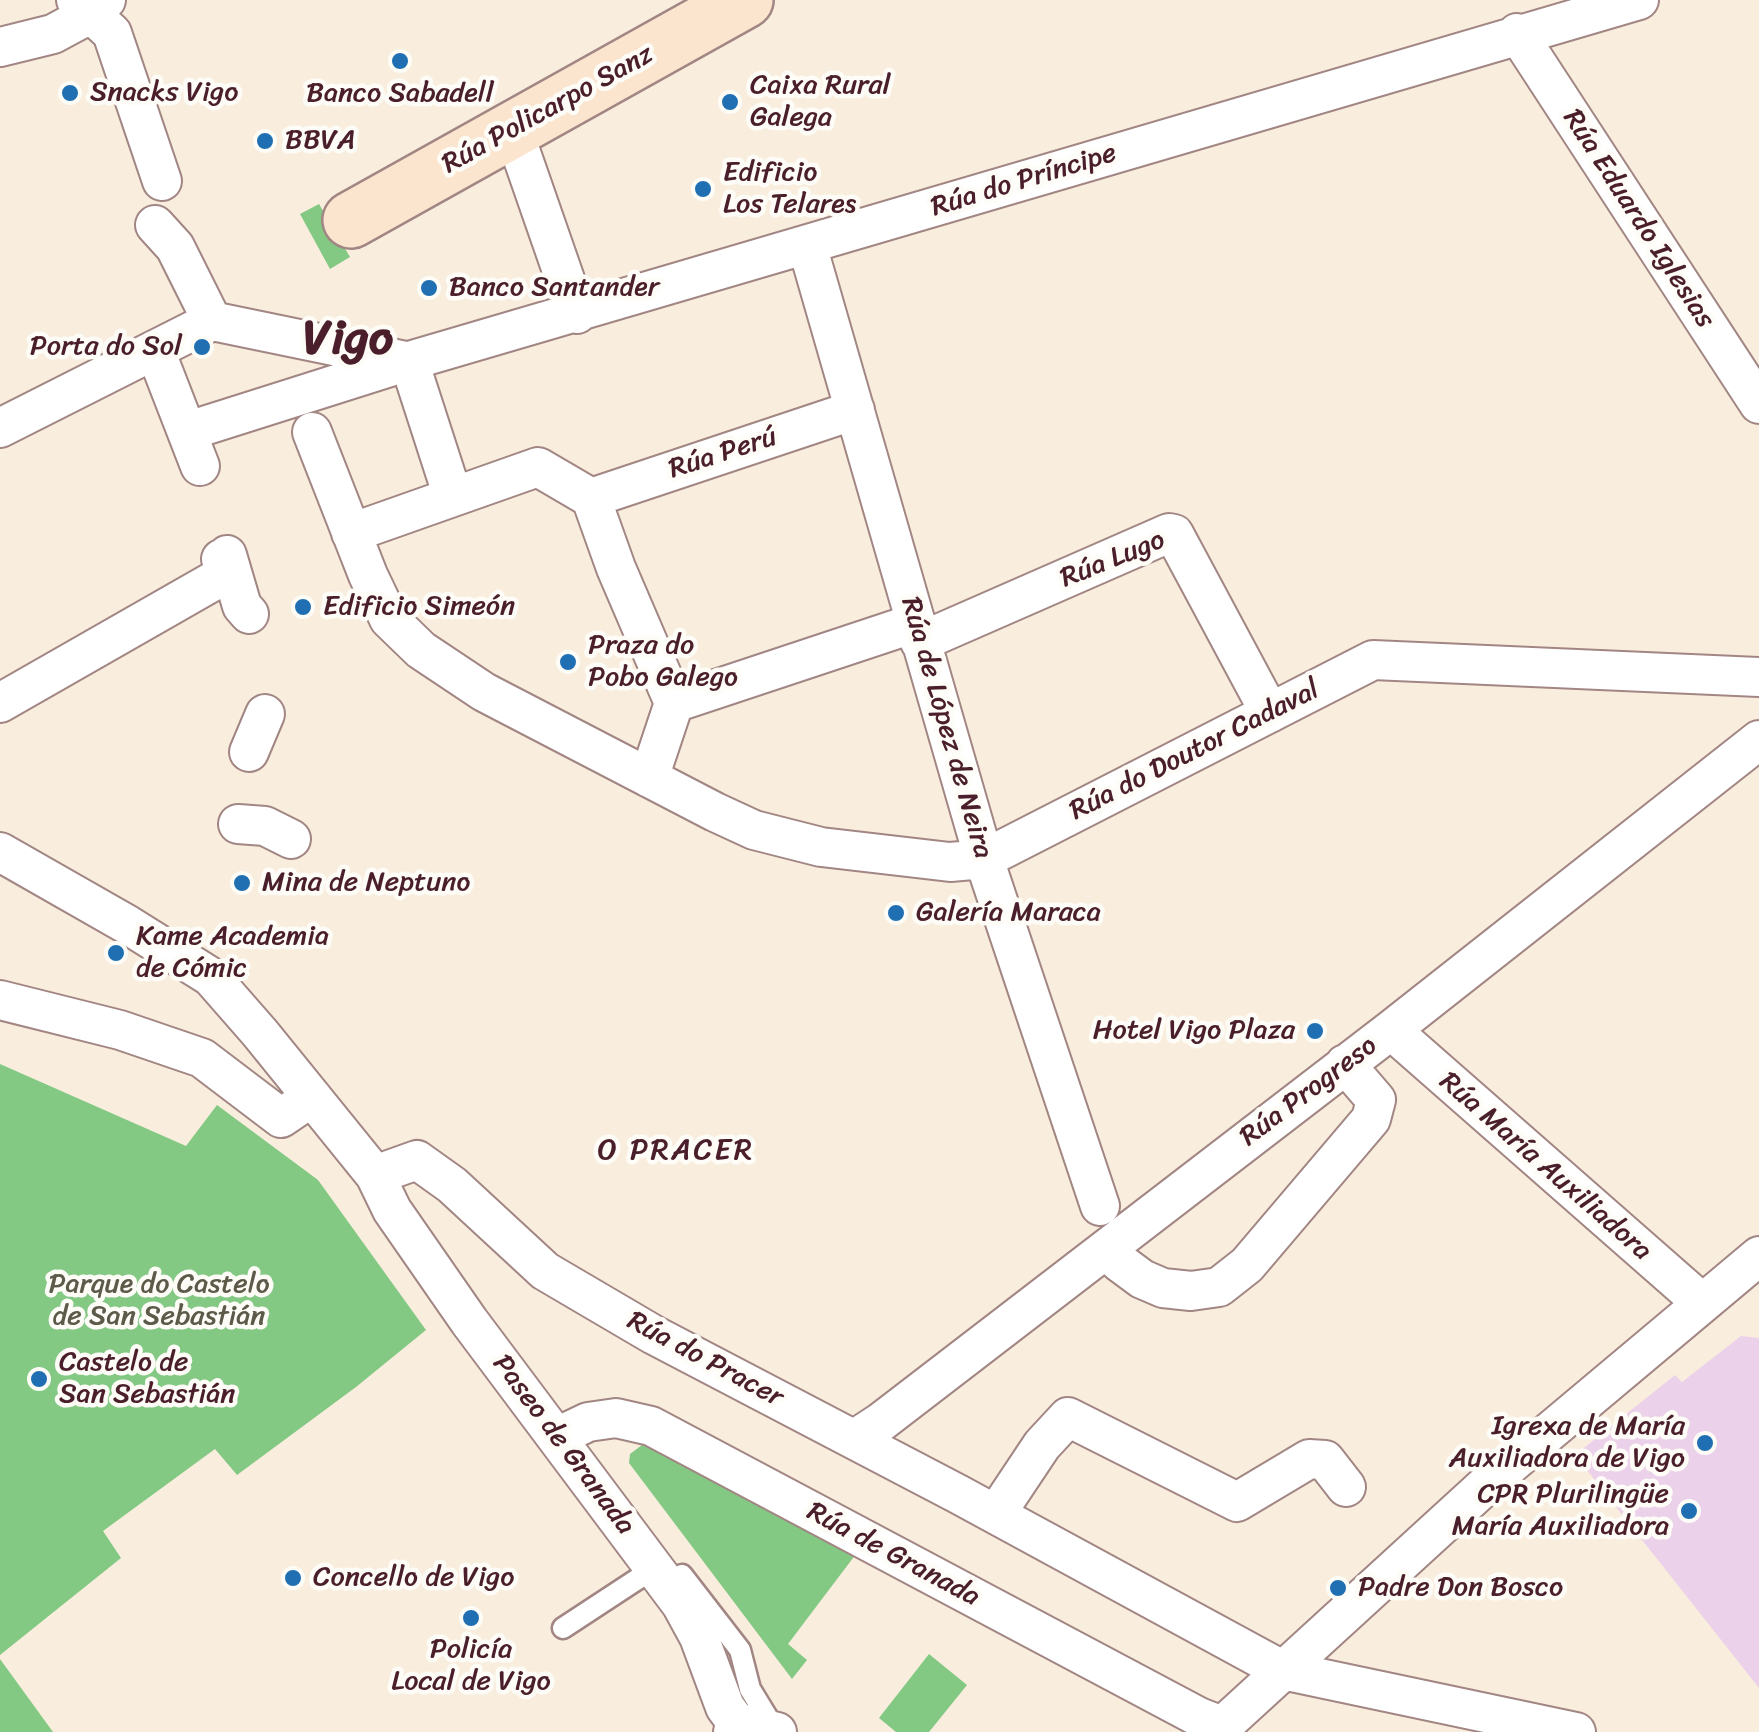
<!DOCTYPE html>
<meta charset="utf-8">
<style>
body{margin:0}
canvas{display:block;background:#f9eddd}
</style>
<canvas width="1759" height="1732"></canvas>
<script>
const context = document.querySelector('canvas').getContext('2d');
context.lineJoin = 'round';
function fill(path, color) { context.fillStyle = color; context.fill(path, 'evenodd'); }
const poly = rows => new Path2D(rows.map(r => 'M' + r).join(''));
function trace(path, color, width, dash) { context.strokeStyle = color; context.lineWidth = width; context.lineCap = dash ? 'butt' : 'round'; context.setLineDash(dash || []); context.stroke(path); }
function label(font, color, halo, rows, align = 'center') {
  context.font = font + ' Sriracha,sans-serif'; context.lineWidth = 9; context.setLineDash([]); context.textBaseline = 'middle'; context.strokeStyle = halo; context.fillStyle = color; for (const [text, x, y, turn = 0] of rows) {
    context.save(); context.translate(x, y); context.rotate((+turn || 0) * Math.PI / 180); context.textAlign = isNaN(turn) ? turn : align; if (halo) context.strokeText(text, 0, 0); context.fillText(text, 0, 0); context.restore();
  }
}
fill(poly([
 [1741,1336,1759,1338,1759,1688,1575,1455,1675,1375,1682,1382]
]), '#ecd1ea');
fill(poly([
 [319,204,350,257,330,269,300,214],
 [0,1064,186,1146,217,1105,318,1180,426,1330,356,1387,237,1475,215,1449,103,1531,121,1558,0,1655],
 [646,1442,856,1554,788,1644,807,1660,792,1679,629,1463,630,1454],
 [929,1654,967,1685,929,1732,896,1732,879,1718],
 [0,1659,53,1732,0,1732]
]), '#83c984');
const lane = poly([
 [682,1575,740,1650,750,1689,775,1730],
 [563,1628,659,1565]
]);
const street = poly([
 [76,0,112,33,162,181],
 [1517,33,1759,404],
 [0,47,53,34,92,13,106,0],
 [513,130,577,314],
 [807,245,984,859,1100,1206],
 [212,321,406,361],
 [155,350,200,466],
 [409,361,453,497],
 [0,428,212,321,175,247,155,225],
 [188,431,409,361,1639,0],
 [312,432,368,575,389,619,421,650,484,692,715,812,754,830,821,847,950,862,984,859,1373,660,1759,677],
 [591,498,616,568,674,703,649,778],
 [591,498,855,410],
 [351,533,538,467,591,498],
 [227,555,242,606,249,614],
 [920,642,1169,533,1174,534,1270,713],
 [0,703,231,571,221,559],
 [674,703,915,623],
 [249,752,265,714],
 [238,824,265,826,291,839],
 [0,852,128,925,211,977,260,1033,375,1175,392,1210,469,1321,681,1604,699,1637,725,1707,736,1722],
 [0,1000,120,1030,202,1058,281,1118,312,1097],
 [1391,1030,1701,1302],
 [375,1175,417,1160,452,1185,545,1271,654,1335,958,1494,1282,1670,1576,1732],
 [1119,1262,1142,1279,1163,1288,1191,1291,1219,1287,1247,1265,1371,1119,1376,1100,1345,1064],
 [559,1436,588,1422,616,1418,651,1426,1199,1717,1222,1726],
 [855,1439,881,1422,1391,1030,1759,740],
 [1006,1499,1042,1445,1068,1417,1237,1502,1309,1459,1325,1460,1346,1487],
 [733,1732,736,1722,777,1732],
 [1216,1732,1486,1485,1759,1256]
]);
const secondary = poly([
 [351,220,745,0]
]);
trace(lane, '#a28684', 25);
trace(street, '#a28684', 42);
trace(secondary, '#a28684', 60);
trace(lane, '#fff', 20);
trace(street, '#fff', 38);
trace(secondary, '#fbe5cf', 55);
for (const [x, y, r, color] of [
 [400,61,10,"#1f6fb2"],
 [70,93,10,"#1f6fb2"],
 [730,102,10,"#1f6fb2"],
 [265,141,10,"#1f6fb2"],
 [703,189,10,"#1f6fb2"],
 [429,288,10,"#1f6fb2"],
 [202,347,10,"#1f6fb2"],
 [303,607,10,"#1f6fb2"],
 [568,662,10,"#1f6fb2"],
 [242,883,10,"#1f6fb2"],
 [896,913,10,"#1f6fb2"],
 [116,953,10,"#1f6fb2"],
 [1315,1031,10,"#1f6fb2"],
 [39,1379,10,"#1f6fb2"],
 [1705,1443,10,"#1f6fb2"],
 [1689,1511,10,"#1f6fb2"],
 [293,1578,10,"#1f6fb2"],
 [1338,1588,10,"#1f6fb2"],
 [471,1618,10,"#1f6fb2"]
]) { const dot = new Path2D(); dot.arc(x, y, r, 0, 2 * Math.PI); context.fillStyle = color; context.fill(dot); trace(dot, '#fdfcf7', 4); }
label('28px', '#4a1f2b', '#fdfcf7', [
 ["Caixa Rural",750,86],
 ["Galega",750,118],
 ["Snacks Vigo",90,93],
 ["Banco Sabadell",400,94,"center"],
 ["BBVA",285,141],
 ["Edificio",723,173],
 ["Los Telares",723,205],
 ["Banco Santander",449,288],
 ["Porta do Sol",182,347,"right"],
 ["Edificio Simeón",323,607],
 ["Praza do",588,646],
 ["Pobo Galego",588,678],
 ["Mina de Neptuno",262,883],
 ["Galería Maraca",916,913],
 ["Kame Academia",136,937],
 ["de Cómic",136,969],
 ["Hotel Vigo Plaza",1295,1031,"right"],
 ["Castelo de",59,1363],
 ["San Sebastián",59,1395],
 ["Igrexa de María",1685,1427,"right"],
 ["Auxiliadora de Vigo",1685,1459,"right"],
 ["CPR Plurilingüe",1669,1495,"right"],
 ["María Auxiliadora",1669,1527,"right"],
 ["Concello de Vigo",313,1578],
 ["Padre Don Bosco",1358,1588],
 ["Policía",471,1650,"center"],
 ["Local de Vigo",471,1682,"center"]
], 'left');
label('28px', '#4a1f2b', '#fdfcf7', [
 ["Rúa Policarpo Sanz",548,110,-29],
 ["Rúa do Príncipe",1024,181,-17],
 ["Rúa Eduardo Iglesias",1638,219,57],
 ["Rúa Perú",723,454,-18],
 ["Rúa Lugo",1113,560,-22],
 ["Rúa de López de Neira",946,728,74],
 ["Rúa do Doutor Cadaval",1195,751,-27],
 ["Rúa Progreso",1309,1092,-37],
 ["Rúa María Auxiliadora",1545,1167,41],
 ["Rúa do Pracer",705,1360,28],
 ["Paseo de Granada",563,1445,53],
 ["Rúa de Granada",893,1555,28]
]);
label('28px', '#5e5a4a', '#fdfcf7', [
 ["Parque do Castelo",159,1285],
 ["de San Sebastián",159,1317]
]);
context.letterSpacing = '2.5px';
label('30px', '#4a1f2b', '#fdfcf7', [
 ["O PRACER",676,1151]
]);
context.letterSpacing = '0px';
label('bold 48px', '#4a1f2b', '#fdfcf7', [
 ["Vigo",348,341]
]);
</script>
